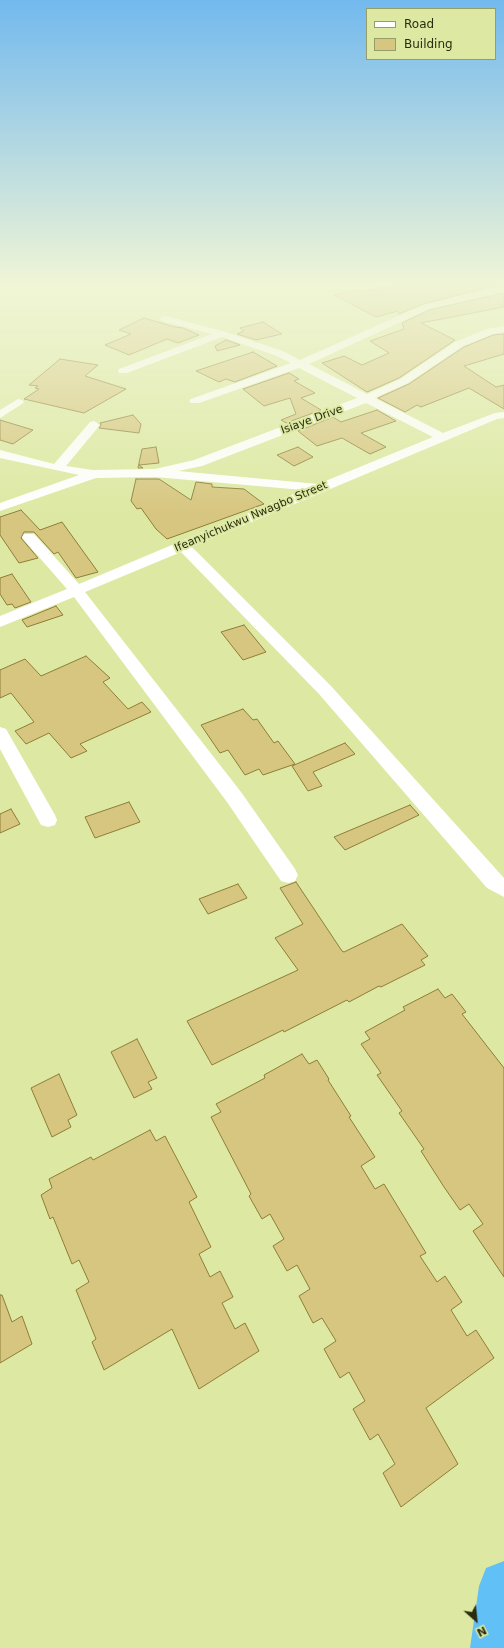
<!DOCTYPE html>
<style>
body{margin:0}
#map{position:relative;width:504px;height:1648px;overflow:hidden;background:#dde9a3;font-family:"DejaVu Sans",sans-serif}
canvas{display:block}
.legend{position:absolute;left:366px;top:8px;width:130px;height:52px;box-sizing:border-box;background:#dde9a3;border:1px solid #959e68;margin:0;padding:5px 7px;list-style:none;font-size:12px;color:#292d10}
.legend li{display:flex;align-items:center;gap:8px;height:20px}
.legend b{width:20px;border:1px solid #959e68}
.north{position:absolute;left:456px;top:1600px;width:40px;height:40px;-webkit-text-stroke:3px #dde9a3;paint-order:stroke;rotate:153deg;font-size:11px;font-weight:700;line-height:16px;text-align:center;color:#292d10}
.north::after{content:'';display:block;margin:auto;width:14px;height:18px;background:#292d10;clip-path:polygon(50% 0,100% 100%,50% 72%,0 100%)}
</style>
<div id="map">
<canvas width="504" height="1648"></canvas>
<ul class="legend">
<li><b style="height:5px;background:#fff"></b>Road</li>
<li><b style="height:11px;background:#d7c680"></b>Building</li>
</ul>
<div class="north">N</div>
</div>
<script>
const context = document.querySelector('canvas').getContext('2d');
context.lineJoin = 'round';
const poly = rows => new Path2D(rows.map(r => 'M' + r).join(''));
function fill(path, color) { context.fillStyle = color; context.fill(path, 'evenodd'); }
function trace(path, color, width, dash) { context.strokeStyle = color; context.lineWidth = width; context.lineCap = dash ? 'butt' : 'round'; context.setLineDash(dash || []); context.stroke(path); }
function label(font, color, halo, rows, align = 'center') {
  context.font = font + ' "DejaVu Sans",sans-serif'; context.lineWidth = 4; context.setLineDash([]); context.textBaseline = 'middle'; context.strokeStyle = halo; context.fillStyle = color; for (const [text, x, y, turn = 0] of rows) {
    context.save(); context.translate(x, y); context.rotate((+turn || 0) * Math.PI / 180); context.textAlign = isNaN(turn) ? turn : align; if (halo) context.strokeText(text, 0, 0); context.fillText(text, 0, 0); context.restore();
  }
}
fill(poly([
 [504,1561,504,1648,470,1648,479,1586,486,1568,504,1561]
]), '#61c0f6');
const building = poly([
 [395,285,497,285,423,304,399,314,398,311,376,317,334,295,356,290,360,292,395,285],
 [504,293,504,307,421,323,455,340,399,378,367,392,322,363,344,356,362,365,389,353,370,341,404,329,402,323,429,310,504,293],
 [144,318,175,327,183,328,199,335,178,343,167,339,129,355,105,345,131,334,119,330,144,318],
 [263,322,282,334,256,340,237,334,244,331,240,328,263,322],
 [504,334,504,354,464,366,496,387,504,385,504,409,469,388,421,407,417,405,405,412,378,398,409,384,464,347,493,335,504,334],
 [226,340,240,345,217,351,215,346,226,340],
 [253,352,277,366,235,382,226,379,219,382,196,371,253,352],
 [60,359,98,365,85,376,126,389,84,413,24,399,39,389,35,388,38,386,29,385,60,359],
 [289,373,299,379,294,381,315,393,301,398,321,410,286,423,281,420,296,414,290,398,264,406,243,389,289,373],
 [377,410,396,421,361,433,386,447,370,454,342,438,317,446,298,431,333,417,341,422,377,410],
 [133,415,141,424,139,433,99,428,101,425,100,423,133,415],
 [0,420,33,430,13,444,0,440,0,420],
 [156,447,159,463,139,465,143,468,138,468,142,449,156,447],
 [298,447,313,457,294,466,277,455,298,447],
 [136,479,159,479,191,500,196,482,212,484,212,487,244,489,264,504,167,539,156,529,141,508,137,509,131,501,136,479],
 [21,510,40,530,62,522,98,572,76,578,58,552,54,554,34,532,24,532,21,538,38,558,19,563,0,535,0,517,21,510],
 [12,574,31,602,15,608,12,604,7,605,0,594,0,578,12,574],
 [56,606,63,615,27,627,22,620,56,606],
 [244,625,266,652,243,660,221,632,244,625],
 [86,656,110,678,103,682,128,709,142,702,151,712,80,744,87,751,71,758,49,733,26,744,15,731,34,722,11,693,0,698,0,670,25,659,41,676,86,656],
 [243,709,253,720,257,719,274,743,278,741,295,764,263,775,259,769,245,775,228,750,220,753,201,725,243,709],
 [345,743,355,754,313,772,322,786,308,791,292,766,345,743],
 [129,802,140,822,95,838,85,817,129,802],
 [410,805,419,815,345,850,334,837,410,805],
 [11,809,20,824,0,833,0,814,11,809],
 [296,882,342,951,344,952,402,924,428,956,421,960,425,965,381,987,379,986,349,1002,347,1000,284,1032,283,1030,212,1065,187,1021,298,970,275,938,303,924,280,888,296,882],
 [238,884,247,898,208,914,199,899,238,884],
 [438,989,445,998,452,994,466,1012,462,1014,504,1068,504,1277,473,1231,483,1224,469,1204,460,1210,444,1187,421,1151,424,1149,399,1113,402,1111,377,1075,381,1073,361,1044,370,1039,365,1032,405,1010,403,1007,438,989],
 [137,1039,157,1078,148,1082,152,1089,134,1098,111,1052,137,1039],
 [302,1054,309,1064,317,1060,329,1079,328,1080,351,1116,349,1117,375,1157,361,1166,375,1189,384,1184,426,1253,420,1256,437,1282,445,1276,462,1302,451,1310,467,1336,476,1330,494,1358,426,1408,458,1464,401,1507,383,1473,395,1464,378,1434,370,1440,353,1409,365,1401,349,1372,340,1378,324,1349,336,1341,322,1318,313,1323,299,1296,310,1289,297,1265,287,1271,273,1246,284,1239,270,1214,262,1219,249,1196,251,1194,211,1117,221,1112,216,1104,265,1078,264,1075,302,1054],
 [59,1074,77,1115,68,1120,71,1127,52,1137,31,1088,59,1074],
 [150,1130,156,1141,165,1136,197,1197,189,1202,211,1247,199,1254,210,1277,220,1271,233,1297,222,1303,235,1329,245,1323,259,1351,199,1389,172,1329,104,1370,92,1342,96,1339,76,1290,89,1282,79,1260,72,1264,53,1217,50,1219,41,1195,52,1188,49,1179,91,1157,93,1160,150,1130],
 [0,1295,2,1295,12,1322,22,1316,32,1344,0,1363,0,1295]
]);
fill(building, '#d7c680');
trace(building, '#8d7d37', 1);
fill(poly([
 [504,285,504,291,429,309,309,364,367,394,400,379,455,342,487,329,504,326,504,332,493,334,463,346,408,383,375,398,443,433,495,413,504,412,504,418,497,419,192,547,331,686,504,878,504,897,487,888,319,694,181,552,85,592,241,792,295,869,298,875,295,881,288,883,281,881,227,802,74,597,0,627,0,616,67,589,24,540,22,537,24,534,34,534,79,584,303,490,155,477,96,478,0,511,0,503,79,475,0,458,0,450,54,464,90,422,94,421,100,425,66,466,93,470,155,469,194,460,357,398,299,368,199,403,191,403,189,401,191,399,291,363,277,356,222,337,127,373,119,373,118,371,119,369,212,334,162,321,160,319,162,317,165,316,226,332,285,352,300,360,423,305,504,285],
 [366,403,433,437,318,484,178,471,202,466,366,403],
 [18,399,22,400,24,402,22,404,0,418,0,410,18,399],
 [0,727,6,729,55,815,57,820,55,825,48,827,41,825,0,749,0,727]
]), '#fff');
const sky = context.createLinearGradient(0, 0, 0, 516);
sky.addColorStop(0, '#72b9ee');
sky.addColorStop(0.55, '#f0f5d6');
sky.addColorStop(1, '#f0f5d600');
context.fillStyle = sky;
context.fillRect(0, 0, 504, 516);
label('11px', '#292d10', '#dde9a3', [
 ["Isiaye Drive",312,420,-20],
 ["Ifeanyichukwu Nwagbo Street",251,517,-23]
]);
</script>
